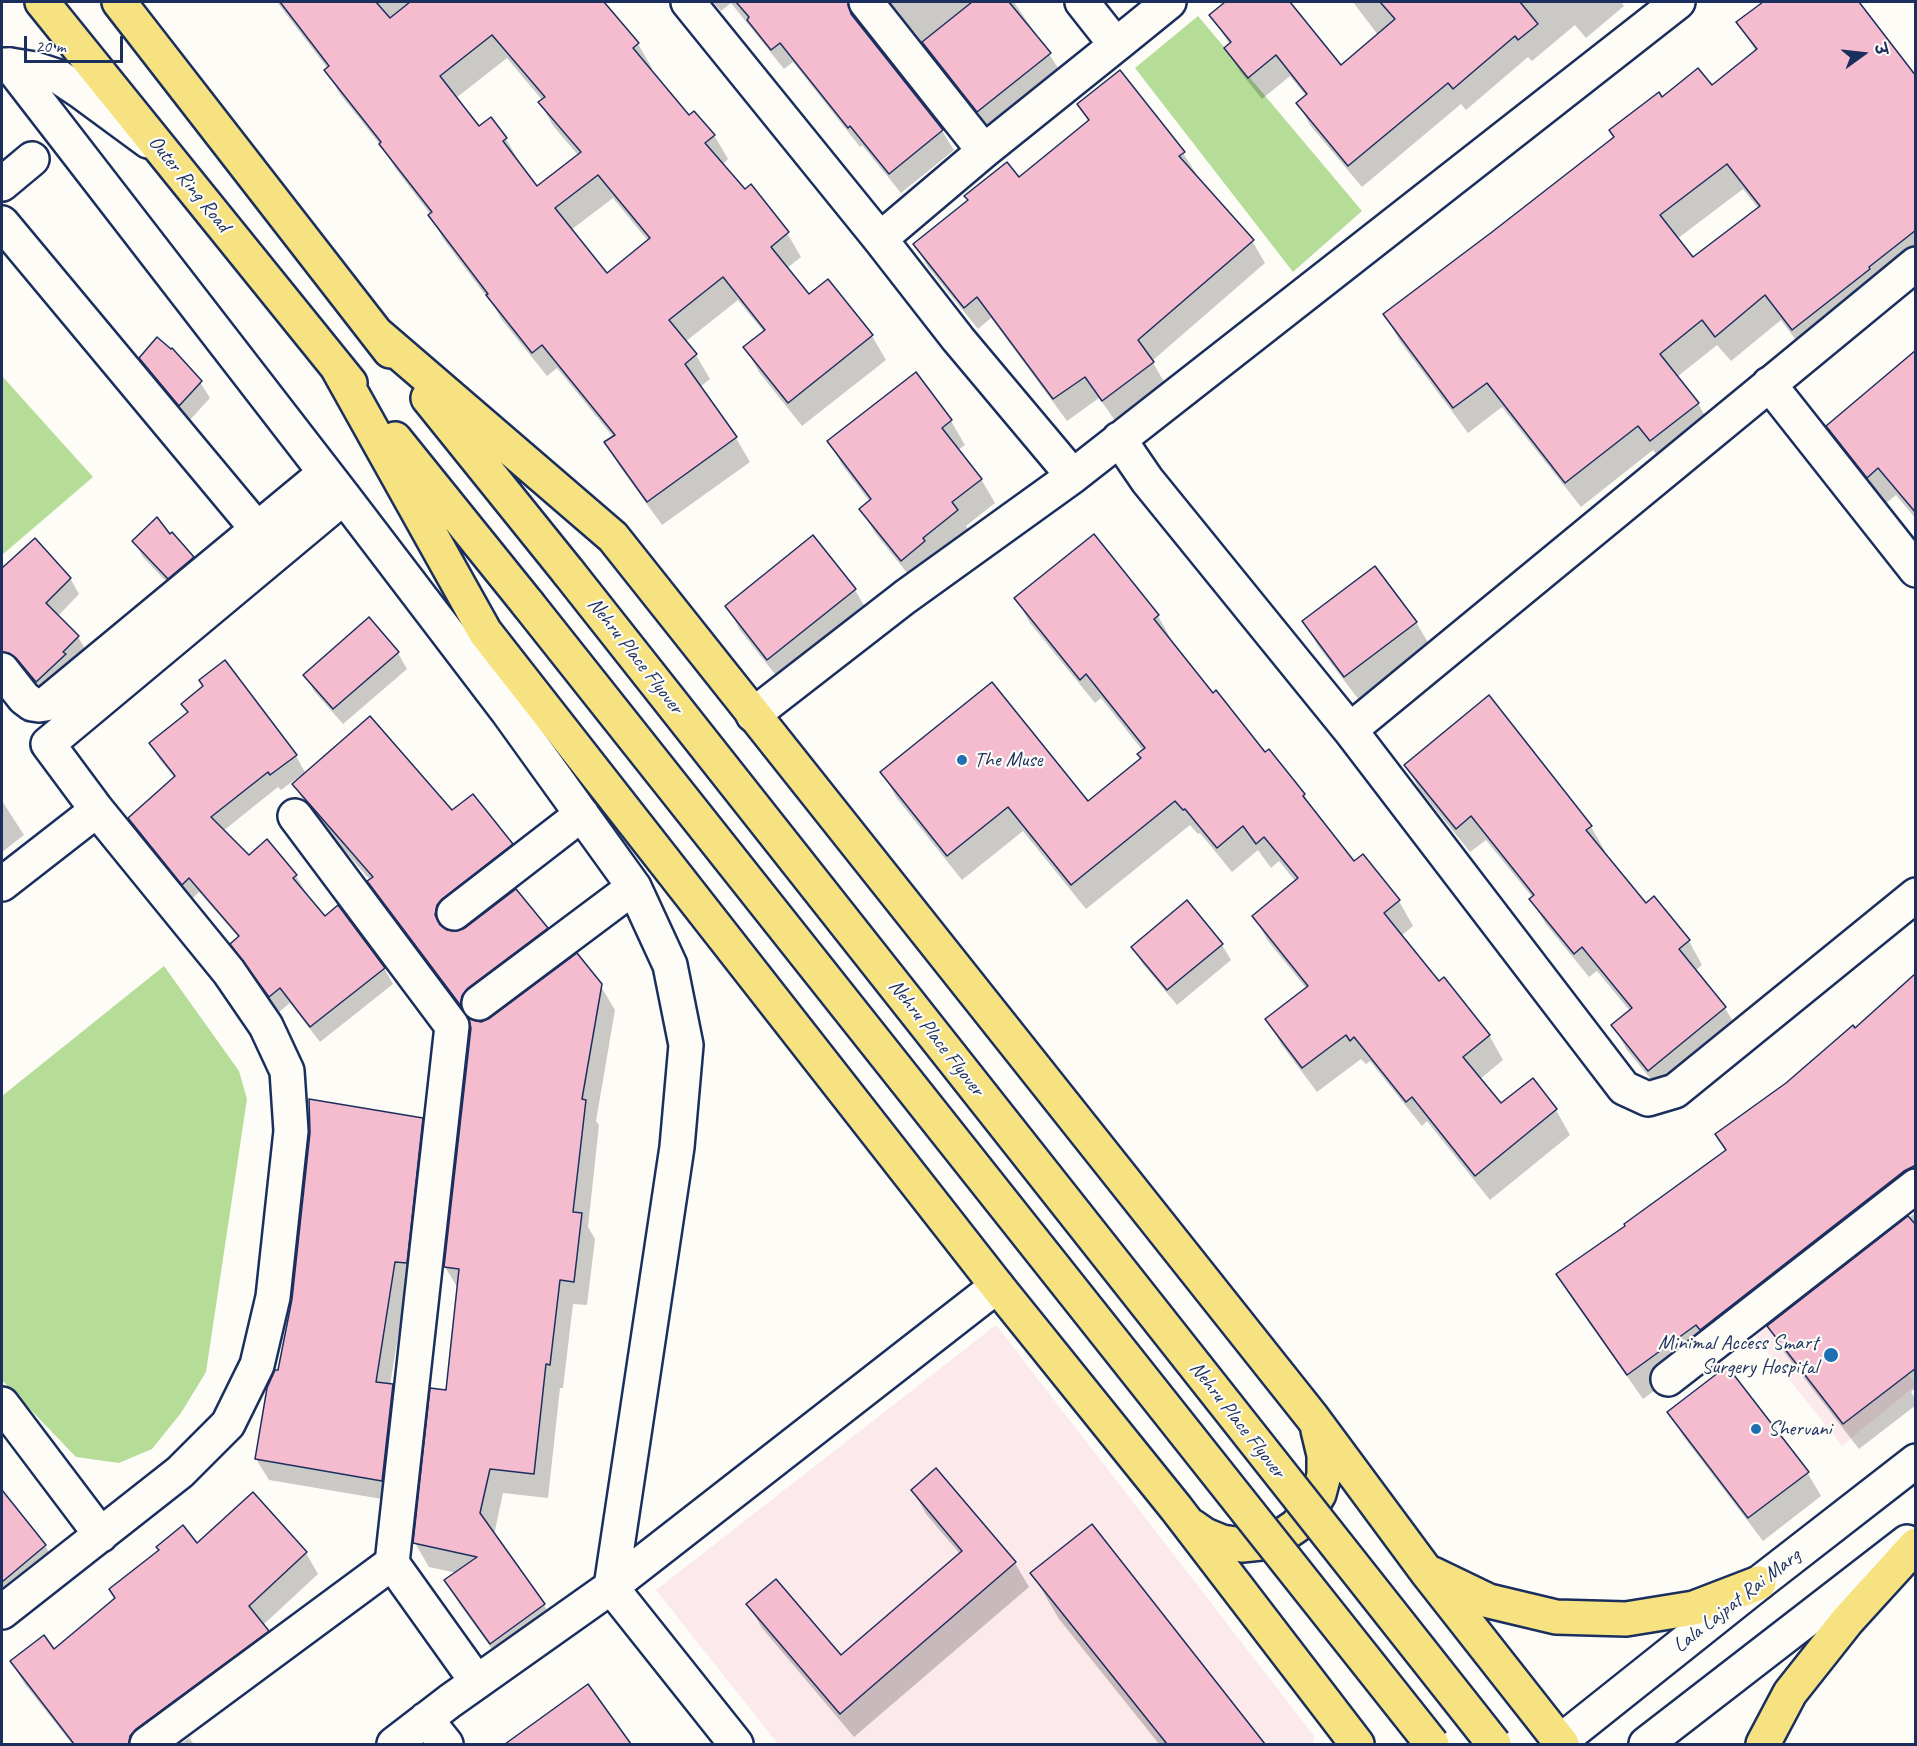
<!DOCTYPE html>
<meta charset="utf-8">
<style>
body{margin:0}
#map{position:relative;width:1917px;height:1746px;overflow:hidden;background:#fdfcf7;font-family:Caveat,"Playpen Sans Deva",sans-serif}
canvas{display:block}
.frame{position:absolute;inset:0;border:3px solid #1b2f5e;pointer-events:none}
.north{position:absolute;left:1833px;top:24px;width:60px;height:60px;-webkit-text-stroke:4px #fdfcf7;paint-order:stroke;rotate:75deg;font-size:16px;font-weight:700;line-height:24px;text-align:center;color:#1b2f5e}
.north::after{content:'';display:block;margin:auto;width:21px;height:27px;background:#1b2f5e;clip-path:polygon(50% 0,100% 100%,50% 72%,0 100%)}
.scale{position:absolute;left:24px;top:36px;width:99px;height:27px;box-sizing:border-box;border:3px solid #1b2f5e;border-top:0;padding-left:8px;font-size:18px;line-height:21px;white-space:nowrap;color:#1b2f5e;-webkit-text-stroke:4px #fdfcf7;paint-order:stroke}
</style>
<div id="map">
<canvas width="1917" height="1746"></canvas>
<div class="frame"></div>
<div class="north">उ</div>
<div class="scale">20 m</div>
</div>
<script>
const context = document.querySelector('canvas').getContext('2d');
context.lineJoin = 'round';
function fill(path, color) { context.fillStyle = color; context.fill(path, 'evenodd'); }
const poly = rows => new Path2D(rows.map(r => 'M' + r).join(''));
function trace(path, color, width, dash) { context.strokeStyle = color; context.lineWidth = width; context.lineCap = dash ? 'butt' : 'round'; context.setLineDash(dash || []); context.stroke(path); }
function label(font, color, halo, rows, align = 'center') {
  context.font = font + ' Caveat,sans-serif'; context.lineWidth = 4.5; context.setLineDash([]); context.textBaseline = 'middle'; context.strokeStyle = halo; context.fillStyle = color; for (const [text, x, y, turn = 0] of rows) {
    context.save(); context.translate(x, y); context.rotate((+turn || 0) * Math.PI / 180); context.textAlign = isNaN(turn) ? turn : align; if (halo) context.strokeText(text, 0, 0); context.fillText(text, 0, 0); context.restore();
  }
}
fill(poly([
 [1821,1266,1915,1383,1915,1386,1842,1446,1747,1326],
 [996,1325,1314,1736,1314,1744,778,1744,656,1590]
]), '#fbe9eb');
fill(poly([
 [1198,16,1362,211,1293,272,1135,68],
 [2,376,93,477,2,555],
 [164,966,239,1071,247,1099,206,1372,181,1413,152,1449,119,1463,76,1457,2,1380,2,1096]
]), '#b6dd98');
fill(poly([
 [277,2,408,2,410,4,414,2,416,5,421,2,602,2,638,44,652,68,649,70,689,117,714,135,728,159,722,165,745,191,787,233,801,257,786,269,809,297,872,336,886,360,802,426,759,372,745,347,764,332,738,300,685,342,696,355,710,379,700,387,736,438,750,462,662,525,620,467,606,443,614,438,557,368,547,376,502,320,495,308,444,240,430,216,431,215,395,168,386,152,340,94,326,70,328,69],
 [507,58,543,101,540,103,554,127,579,156,537,188,518,164,520,163,506,139,479,128,456,98],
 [613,198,649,242,607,275,571,230],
 [713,2,1014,2,1033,30,1031,31,1049,54,1061,73,989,131,894,10,885,4,859,16,858,25,942,131,954,150,901,193,862,145,860,147,793,62,784,69,731,3,721,11],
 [1227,2,1288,2,1340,67,1378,35,1353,2,1621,2,1624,6,1586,38,1575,25,1532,61,1528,57,1466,110,1461,104,1362,187,1310,125,1298,103,1306,96,1290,76,1262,99,1239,70,1226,48,1230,45,1211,15],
 [1765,2,1857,2,1898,55,1916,87,1916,267,1807,355,1781,320,1731,361,1717,345,1677,377,1698,403,1712,429,1666,466,1653,450,1581,507,1502,407,1468,433,1399,340,1385,314,1493,233,1662,99,1711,87,1756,52,1738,22],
 [1743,189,1759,209,1693,260,1677,239],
 [1079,104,1183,153,1197,175,1195,176,1252,241,1265,263,1152,361,1166,385,1117,423,1099,398,1067,421,991,318,978,329,928,267,915,244,1019,180,1089,122],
 [1916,352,1916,519,1896,495,1884,505,1844,454,1828,426],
 [140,358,200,382,210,398,189,421,150,374],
 [951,421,965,445,958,450,981,479,995,503,966,526,971,534,916,584,875,533,861,509,870,502,842,465,829,441],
 [1094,536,1158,616,1172,641,1171,642,1213,695,1265,754,1269,751,1304,795,1313,811,1354,863,1363,856,1399,901,1413,926,1401,936,1439,984,1489,1035,1503,1060,1480,1079,1501,1105,1532,1080,1556,1110,1570,1135,1490,1200,1427,1121,1422,1126,1370,1061,1366,1064,1361,1059,1317,1092,1281,1044,1267,1019,1307,989,1268,941,1254,916,1296,882,1279,861,1271,868,1258,850,1232,872,1200,833,1198,834,1190,825,1086,909,1023,831,962,880,896,797,882,772,1087,804,1142,759,1143,751,1101,698,1095,703,1030,623,1016,598],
 [35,540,70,578,79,594,57,617,78,637,87,652,46,697,27,674,20,669,2,662,2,570],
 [134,541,192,558,202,574,178,594,143,557],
 [855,590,869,614,782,683,740,630,727,606],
 [1304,622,1416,622,1430,646,1359,700,1318,646],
 [398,653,407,669,343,724,314,691,305,675],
 [225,663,296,756,306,774,452,812,512,844,526,868,456,923,450,932,547,929,560,953,481,1012,475,1022,481,1023,600,985,615,1010,596,1121,599,1125,588,1227,595,1239,587,1305,573,1304,563,1388,560,1388,548,1498,503,1493,494,1535,544,1605,558,1629,505,1667,460,1605,446,1581,457,1573,429,1567,415,1543,448,1391,459,1290,445,1267,472,1028,471,1023,383,906,369,881,370,880,308,808,294,784,305,774,304,773,281,790,278,787,223,831,248,857,296,876,305,891,304,893,325,918,384,968,393,984,320,1042,290,1003,279,1012,241,960,232,944,239,938,199,892,192,899,139,835,130,819,175,778,160,760,151,744,189,714,183,704,204,686],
 [1406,766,1591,827,1605,851,1602,853,1645,905,1689,941,1702,965,1695,971,1725,1008,1739,1032,1663,1094,1627,1050,1613,1026,1630,1011,1597,971,1589,977,1545,923,1531,899,1533,898,1486,840,1470,852,1420,790],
 [2,801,24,835,2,852],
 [1222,945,1231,960,1177,1005,1142,963,1133,947],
 [1916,975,1916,1200,1643,1399,1573,1300,1558,1274,1627,1226,1727,1152,1717,1134,1787,1084,1855,1030],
 [422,1119,434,1141,407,1282,390,1385,392,1385,404,1406,394,1501,269,1480,256,1459,279,1372,293,1299],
 [1916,1212,1916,1388,1911,1392,1916,1400,1916,1405,1859,1449,1784,1352,1769,1326],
 [1669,1412,1807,1472,1821,1496,1763,1541,1683,1436],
 [913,1490,1015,1563,1029,1587,854,1737,762,1628,748,1604,841,1657,960,1554,926,1514],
 [2,1493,45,1545,57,1567,2,1614],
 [1092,1526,1263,1744,1159,1744,1059,1619,1032,1573],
 [197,1545,306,1553,318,1574,263,1625,280,1653,155,1744,72,1744,24,1683,12,1662,54,1651],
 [588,1687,629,1744,507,1744],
 [189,1738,194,1744,180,1744]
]), '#0003');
const building = poly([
 [280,2,376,2,390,18,410,2,604,2,639,43,633,48,689,115,694,111,715,135,705,143,745,189,751,184,789,232,771,247,809,294,828,279,873,335,788,403,743,347,765,330,723,277,669,320,697,354,685,364,737,437,647,502,604,442,615,435,542,345,532,353,486,295,488,294,428,215,432,212,379,144,381,142,324,70,329,66,280,2],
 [492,35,545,97,538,102,581,152,537,186,503,141,507,138,491,117,479,126,440,76,492,35],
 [598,175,650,238,607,273,555,208,598,175],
 [736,2,848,2,851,14,943,130,889,174,850,126,848,128,780,43,771,50,747,20,749,17,736,2],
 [972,2,1009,2,1051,53,977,112,922,42,972,2],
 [1225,2,1290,2,1341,65,1395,19,1380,2,1520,2,1538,24,1518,40,1515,36,1453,89,1448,83,1348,166,1296,103,1307,94,1276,55,1248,78,1224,48,1231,42,1209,15,1225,2],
 [1763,2,1859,2,1916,76,1916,230,1869,267,1870,269,1792,330,1765,295,1715,337,1702,320,1660,354,1699,403,1650,441,1638,426,1565,483,1487,383,1453,408,1383,314,1492,232,1614,137,1609,130,1659,92,1662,97,1698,68,1712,85,1757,49,1736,22,1763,2],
 [1727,164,1760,206,1693,257,1660,215,1727,164],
 [1120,70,1185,152,1179,156,1254,240,1138,340,1154,362,1102,401,1085,377,1053,399,977,297,964,308,913,244,968,200,964,196,1007,162,1019,177,1089,120,1077,104,1120,70],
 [157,337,171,349,172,348,202,381,179,406,139,358,157,337],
 [1916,350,1916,513,1878,468,1867,478,1826,426,1916,350],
 [916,372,952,420,942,428,982,479,952,502,958,510,923,538,925,541,901,561,859,509,871,499,827,441,916,372],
 [157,517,170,534,172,532,194,557,168,579,132,541,157,517],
 [1094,534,1159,615,1154,619,1213,693,1216,690,1265,752,1269,749,1305,794,1303,796,1354,861,1363,854,1400,900,1384,913,1439,981,1444,977,1490,1035,1463,1057,1501,1103,1533,1078,1557,1109,1475,1176,1412,1097,1406,1102,1354,1037,1350,1041,1346,1035,1302,1068,1265,1019,1308,986,1252,916,1298,878,1264,837,1256,844,1243,826,1217,848,1185,809,1183,810,1175,801,1071,885,1008,807,947,856,880,772,992,682,1088,801,1141,758,1137,754,1145,748,1086,674,1080,680,1014,598,1094,534],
 [813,535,856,589,767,660,725,606,813,535],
 [35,538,71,578,46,603,79,636,63,652,66,654,36,682,16,658,9,653,2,652,2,568,35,538],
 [1375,566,1417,622,1344,677,1302,621,1375,566],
 [369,617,399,652,333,709,303,675,369,617],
 [225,660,297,755,270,775,268,772,211,817,249,855,267,839,297,875,293,878,325,916,338,905,385,968,310,1027,280,988,269,997,230,944,239,936,189,878,182,885,128,818,175,776,149,743,188,712,181,704,203,686,199,680,225,660],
 [1489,695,1592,826,1586,830,1646,903,1654,896,1690,940,1679,949,1726,1007,1648,1071,1611,1025,1632,1008,1582,947,1574,954,1529,899,1534,895,1471,816,1456,829,1404,765,1489,695],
 [370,716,452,810,473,794,513,844,442,899,437,905,435,915,440,925,447,930,457,931,465,928,516,889,548,928,468,988,462,996,461,1006,367,881,373,877,292,784,370,716],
 [1187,900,1223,944,1167,990,1131,947,1187,900],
 [577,953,602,984,582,1099,586,1100,573,1212,582,1213,574,1282,560,1280,550,1365,546,1364,534,1474,490,1469,480,1513,545,1604,490,1644,444,1580,477,1557,413,1543,430,1388,446,1390,459,1269,444,1267,471,1028,468,1017,472,1020,481,1022,490,1018,577,953],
 [1916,973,1916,1165,1904,1171,1700,1330,1696,1325,1627,1375,1556,1274,1625,1226,1624,1224,1726,1150,1715,1134,1786,1083,1853,1025,1855,1028,1916,973],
 [309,1099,423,1118,407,1263,395,1262,376,1382,393,1384,382,1481,255,1459,267,1388,275,1370,278,1370,292,1299,310,1133,309,1099],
 [1908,1216,1916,1225,1916,1368,1843,1424,1767,1326,1908,1216],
 [1727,1366,1809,1472,1748,1518,1667,1412,1727,1366],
 [936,1468,1016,1562,840,1714,746,1604,776,1579,841,1655,962,1551,911,1490,936,1468],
 [2,1490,46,1545,2,1582,2,1490],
 [253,1492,307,1552,249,1606,269,1631,136,1729,130,1736,129,1744,74,1744,10,1661,44,1635,54,1649,115,1598,109,1589,159,1550,156,1547,183,1525,197,1543,253,1492],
 [1092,1524,1265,1744,1167,1744,1030,1573,1092,1524],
 [588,1684,631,1744,505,1744,588,1684]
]);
fill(building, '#f5bcd0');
trace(building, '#1b2f5e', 1.5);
const street = poly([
 [688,2,880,239,958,339,1073,476],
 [866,2,984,151],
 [1116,45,1169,2],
 [10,65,344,497,508,712,634,887,670,965,686,1045,677,1147,611,1587,736,1744],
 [2,184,32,159],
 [2,223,258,530],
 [880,239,984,151,1116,45,1082,2],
 [1769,384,1916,570],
 [1119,439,1147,480,1350,730,1624,1088,1648,1099,1675,1091,1916,895],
 [2,670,24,698,32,704,39,705,46,704,325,473],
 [753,715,905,597,1073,476,1678,2],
 [1350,730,1916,264],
 [2,884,97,810],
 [454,913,582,814],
 [479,1003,634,887],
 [1668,1379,1916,1186],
 [2,1404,101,1535],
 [392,1563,477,1682],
 [2,1612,180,1472,228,1424,257,1365,273,1297,291,1131,287,1071,266,1026,229,972,97,810,48,744,344,497],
 [426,1719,446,1744],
 [147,1744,392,1563,452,1026,295,816],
 [394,1744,450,1701,611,1587,997,1286]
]);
const secondary = poly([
 [2,65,10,65,35,69,59,77,80,91,148,141],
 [1557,1744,1759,1583,1916,1461],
 [1646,1744,1907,1542]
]);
const primary = poly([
 [42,2,350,383],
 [119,2,390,351],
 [376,333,613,537,1312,1417,1426,1571,1562,1744],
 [337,367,485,632,997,1286,1176,1508,1357,1744],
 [428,398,569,573],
 [395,439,528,604],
 [1192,1526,1205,1535,1222,1542,1242,1545,1261,1543,1280,1537,1296,1526,1309,1511,1319,1494,1324,1475,1324,1455,1318,1430],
 [1433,1574,1489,1601,1556,1617,1626,1619,1694,1608,1759,1583],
 [1763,1744,1790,1693,1847,1621,1916,1545]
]);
trace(street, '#1b2f5e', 38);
trace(secondary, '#1b2f5e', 38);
trace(primary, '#1b2f5e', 38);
trace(street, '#fdfcf7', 33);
trace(secondary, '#fdfcf7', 33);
trace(primary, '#f7e281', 33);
const primaryBridge = poly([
 [569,573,1494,1744],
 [528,604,1432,1744]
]);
trace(primaryBridge, '#1b2f5e', 38, []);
trace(primaryBridge, '#f7e281', 33);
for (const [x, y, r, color] of [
 [962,760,6,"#1f6fb2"],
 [1831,1355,8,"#1f6fb2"],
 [1756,1429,6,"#1f6fb2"]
]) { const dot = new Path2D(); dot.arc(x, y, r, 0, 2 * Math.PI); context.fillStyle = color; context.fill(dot); trace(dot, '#fdfcf7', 2); }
label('21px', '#1b2f5e', '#fdfcf7', [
 ["Outer Ring Road",189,184,51],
 ["Nehru Place Flyover",635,656,52],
 ["Nehru Place Flyover",936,1038,52],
 ["Nehru Place Flyover",1237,1420,52],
 ["Lala Lajpat Rai Marg",1737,1601,-38]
]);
label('21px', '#1b2f5e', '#fdfcf7', [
 ["The Muse",974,760],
 ["Minimal Access Smart",1818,1343,"right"],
 ["Surgery Hospital",1818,1367,"right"],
 ["Shervani",1768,1429]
], 'left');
</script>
